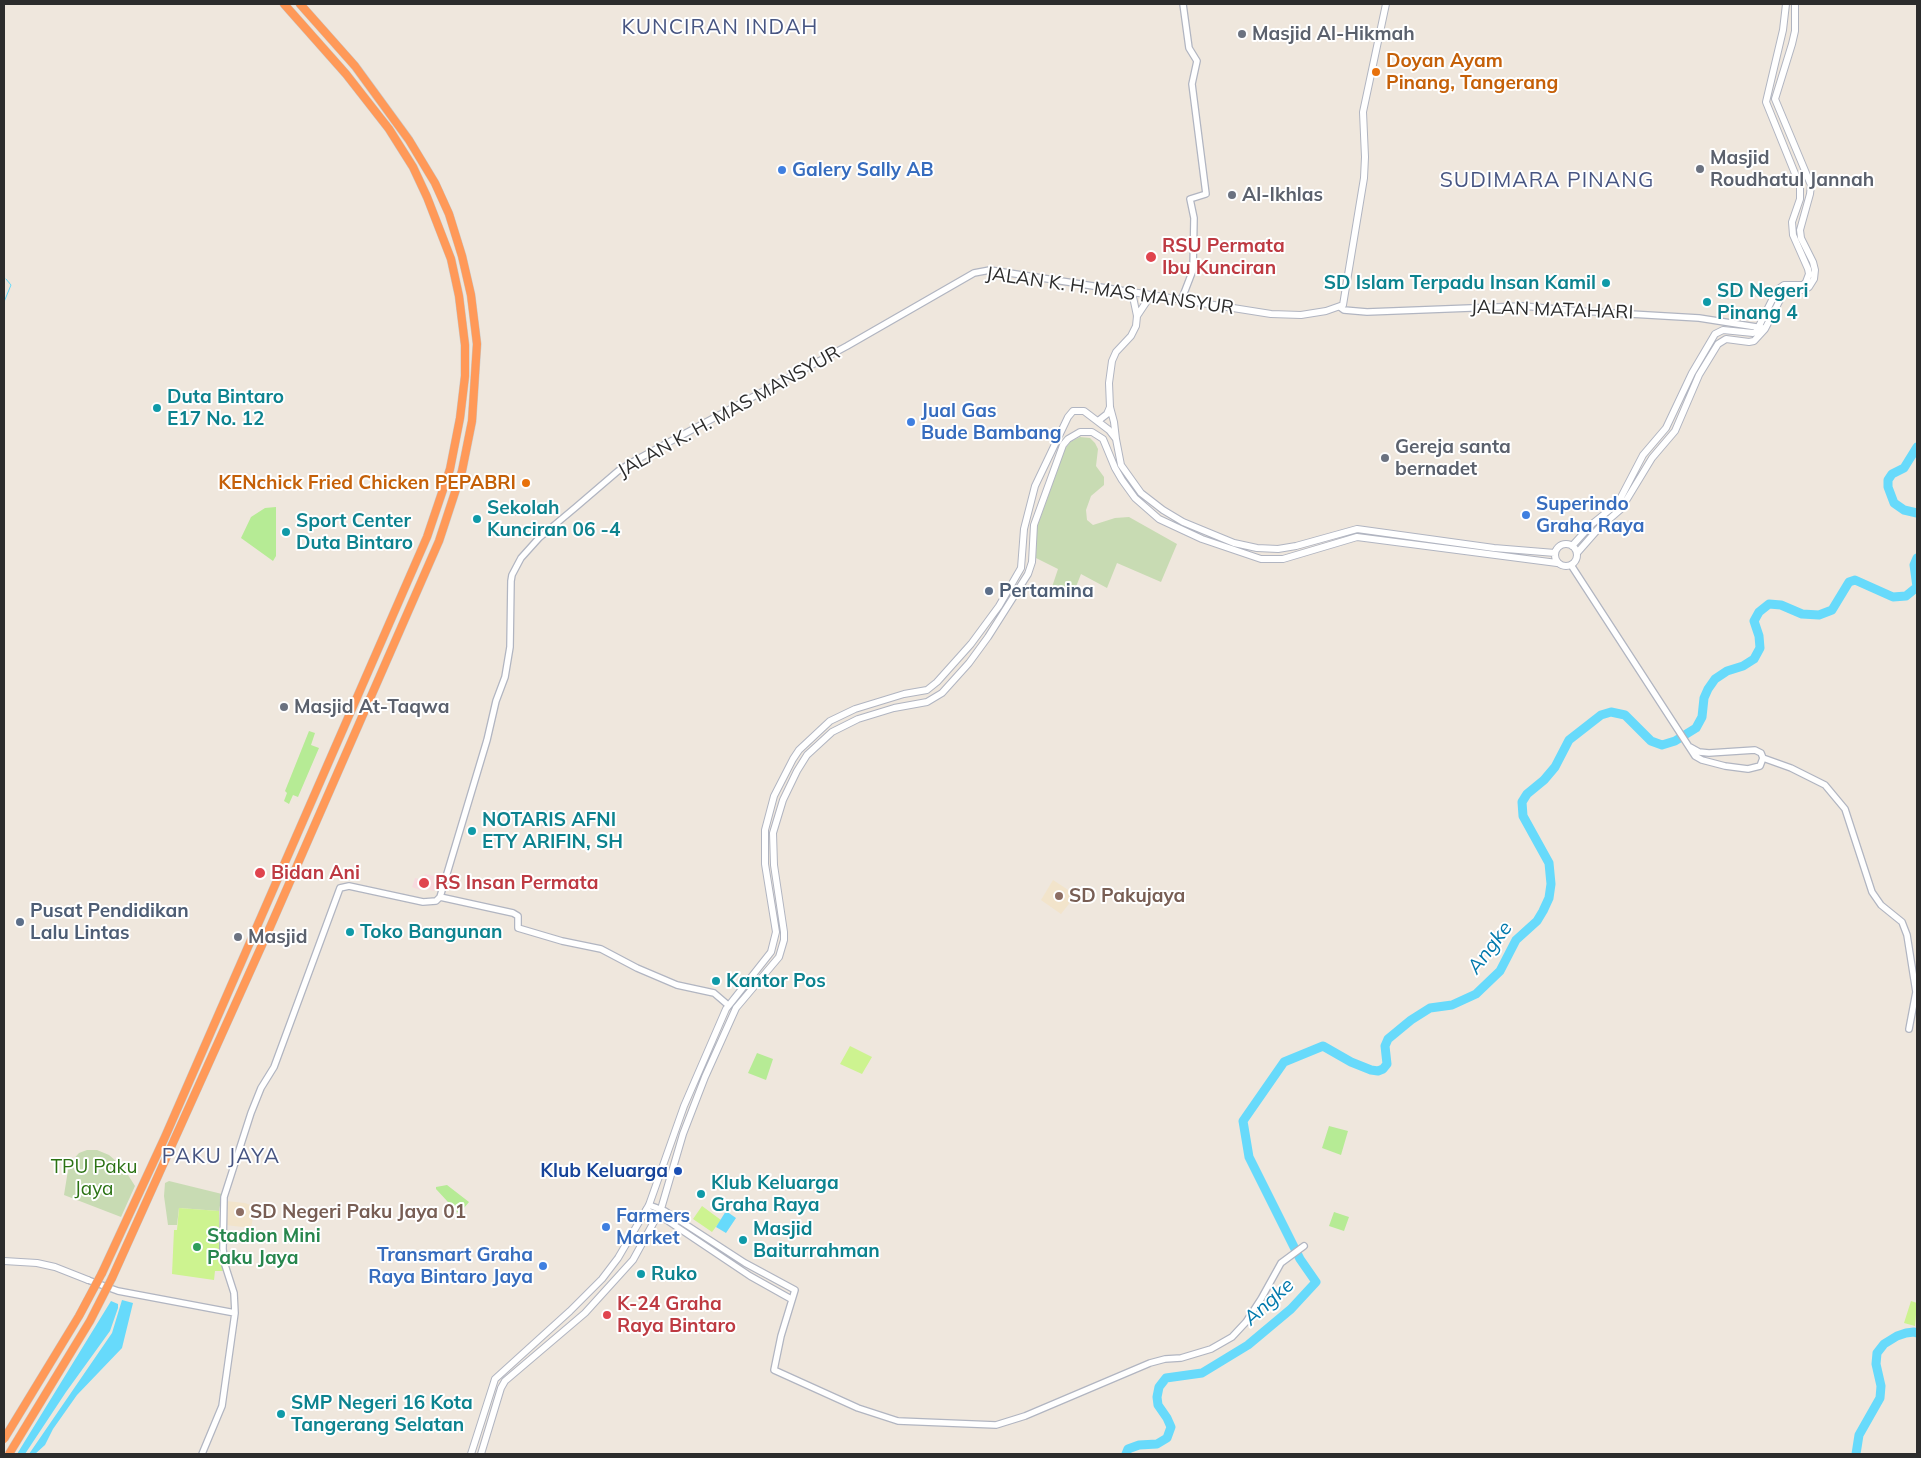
<!DOCTYPE html>
<style>
body{margin:0}
#map{position:relative;width:1921px;height:1458px;overflow:hidden;background:#efe7dd;font-family:Mulish,sans-serif}
canvas{display:block}
.frame{position:absolute;inset:0;border:5px solid #2c2c2c;pointer-events:none}
</style>
<div id="map">
<canvas width="1921" height="1458"></canvas>
<div class="frame"></div>
</div>
<script>
const context = document.querySelector('canvas').getContext('2d');
context.lineJoin = 'round';
function fill(path, color) { context.fillStyle = color; context.fill(path, 'evenodd'); }
const poly = rows => new Path2D(rows.map(r => 'M' + r).join(''));
function trace(path, color, width, dash) { context.strokeStyle = color; context.lineWidth = width; context.lineCap = dash ? 'butt' : 'round'; context.setLineDash(dash || []); context.stroke(path); }
function label(font, color, halo, rows, align = 'center') {
  context.font = font + ' Mulish,sans-serif'; context.lineWidth = 4; context.setLineDash([]); context.textBaseline = 'middle'; context.strokeStyle = halo; context.fillStyle = color; for (const [text, x, y, turn = 0] of rows) {
    context.save(); context.translate(x, y); context.rotate((+turn || 0) * Math.PI / 180); context.textAlign = isNaN(turn) ? turn : align; if (halo) context.strokeText(text, 0, 0); context.fillText(text, 0, 0); context.restore();
  }
}
fill(poly([
 [1053,880,1076,895,1061,914,1041,900],
 [226,1201,245,1203,255,1207,251,1228,225,1225]
]), '#f2e4cb');
fill(poly([
 [425,874,434,876,433,882,436,884,434,891,422,888,420,890,412,887,415,878,423,880]
]), '#f6dadd');
fill(poly([
 [276,507,276,556,273,561,241,538,251,517,265,508],
 [309,731,315,733,311,745,319,748,298,797,293,795,289,804,284,801,287,793,285,791],
 [757,1053,773,1059,766,1080,748,1073],
 [1329,1126,1348,1131,1341,1155,1322,1148],
 [447,1185,469,1202,459,1214,436,1189,436,1187],
 [1334,1212,1349,1217,1344,1231,1329,1226]
]), '#b6eb95');
fill(poly([
 [1080,437,1090,438,1095,443,1098,449,1096,466,1104,477,1104,485,1091,496,1086,510,1087,520,1093,525,1115,518,1129,517,1177,544,1161,582,1117,563,1107,588,1081,574,1072,597,1051,590,1058,569,1036,558,1037,527,1065,449,1070,442],
 [87,1150,97,1150,109,1155,123,1167,135,1186,121,1217,64,1195,69,1164,79,1153],
 [169,1181,222,1194,219,1211,179,1208,177,1225,168,1225,164,1196,165,1183]
]), '#c8dbb3');
fill(poly([
 [850,1046,872,1057,862,1074,840,1064],
 [702,1206,721,1220,712,1232,693,1219],
 [179,1208,219,1211,220,1257,223,1271,215,1271,214,1280,172,1274,174,1230,177,1230],
 [1911,1301,1917,1303,1915,1326,1904,1323]
]), '#cdf390');
fill(poly([
 [726,1211,736,1218,726,1233,716,1227],
 [122,1300,133,1303,122,1348,77,1395,53,1429,45,1445,35,1454,29,1454,112,1333],
 [111,1301,118,1304,118,1308,110,1331,66,1392,25,1454,17,1454]
]), '#67dafb');
trace(poly([
 [4,302,11,285,6,279]
]), '#67dafb', 1);
trace(poly([
 [1917,447,1904,468,1892,474,1888,480,1888,487,1894,503,1904,510,1917,513],
 [1126,1454,1128,1449,1139,1445,1157,1444,1167,1438,1171,1427,1167,1418,1158,1405,1157,1397,1159,1387,1166,1378,1202,1373,1248,1345,1291,1309,1316,1282,1300,1259,1249,1157,1243,1121,1284,1062,1323,1046,1351,1062,1371,1070,1378,1071,1383,1069,1387,1064,1385,1046,1388,1039,1411,1020,1430,1008,1452,1005,1476,994,1500,971,1516,940,1537,921,1543,911,1549,898,1551,884,1549,863,1523,816,1522,802,1527,794,1544,780,1555,767,1569,740,1601,715,1611,712,1625,715,1651,741,1662,745,1675,741,1696,728,1702,717,1704,698,1708,689,1715,679,1727,671,1743,666,1754,659,1760,648,1759,636,1754,621,1759,612,1769,604,1781,605,1802,614,1819,615,1832,610,1849,582,1855,580,1893,597,1906,596,1917,587,1914,565,1917,558],
 [1856,1454,1859,1435,1880,1398,1881,1386,1876,1364,1877,1353,1884,1344,1897,1336,1906,1333,1914,1332,1917,1333]
]), '#67dafb', 9);
const tertiary = poly([
 [1181,301,1193,270,1194,218,1190,199,1206,194,1192,84,1197,61,1189,48,1183,4],
 [1340,307,1344,310,1367,312,1523,306,1579,311,1699,318,1763,328],
 [1571,565,1695,756,1702,760,1725,766,1748,769,1760,766,1763,758,1761,753,1755,750,1709,753,1699,752,1690,747],
 [1763,758,1791,768,1825,785,1845,809,1872,892,1881,905,1902,922,1907,935,1916,992,1909,1029],
 [440,897,513,913,518,916,518,928,562,941,601,949,637,968,677,985,714,993,728,1005],
 [649,1205,665,1211,745,1263,795,1290,781,1336,774,1370,858,1408,898,1421,996,1425,1025,1416,1150,1363,1165,1359,1181,1358,1211,1349,1232,1337,1246,1322,1261,1299,1281,1263,1304,1246],
 [646,1210,662,1217,750,1276,791,1299],
 [88,1280,118,1291,235,1313],
 [202,1454,222,1406,235,1313,234,1293,225,1265,223,1249,224,1197,251,1113,261,1088,274,1067,340,888,349,886,423,902,436,901,440,897,487,740,496,701,505,677,510,647,511,581,512,575,521,558,539,538,576,507,618,471,636,460,847,346,974,273,990,270,1132,292]
]);
const secondary = poly([
 [1137,316,1147,301,1149,295],
 [1098,421,1107,414,1110,407],
 [1116,439,1114,422,1110,407,1109,383,1112,361,1116,352,1131,336,1136,326,1137,316,1132,292,1271,314,1301,315,1326,311,1343,305,1364,178,1365,157,1363,112,1386,4],
 '1555 555a11 11 0 1 1 22 0a11 11 0 1 1-22 0Z',
 [1572,546,1592,524,1618,503,1643,455,1666,428,1692,373,1715,334,1723,330,1753,333,1756,332,1777,290,1784,285,1803,285,1806,282,1809,274,1808,269,1793,235,1792,222,1800,199,1800,186,1766,102,1783,30,1786,4],
 [1577,553,1599,528,1621,509,1652,458,1675,431,1699,375,1718,344,1726,339,1749,342,1754,341,1765,329,1784,292,1788,290,1804,290,1809,287,1814,279,1815,270,1813,262,1801,238,1800,230,1810,194,1811,185,1775,99,1792,44,1795,31,1795,4],
 [4,1261,37,1263,55,1267,88,1280],
 [471,1454,495,1379,570,1311,602,1279,618,1258,649,1205,684,1106,726,1009,771,952,776,932,765,864,765,830,774,796,793,759,799,750,830,721,855,709,904,694,927,690,937,682,971,644,999,606,1021,568,1024,529,1035,486,1068,417,1073,411,1084,411,1109,430,1116,439,1121,465,1141,493,1163,510,1183,522,1234,543,1257,548,1278,549,1296,546,1357,529,1494,548,1555,553],
 [481,1454,501,1388,505,1381,585,1313,633,1260,661,1209,683,1134,705,1077,736,1008,779,957,784,940,784,932,774,865,773,833,783,800,797,771,807,755,832,732,858,719,894,708,927,702,942,693,969,663,988,637,1028,574,1032,562,1034,525,1063,445,1068,439,1080,432,1092,432,1103,439,1115,468,1122,480,1135,498,1159,519,1202,539,1261,559,1283,559,1357,537,1557,563]
]);
const motorway = poly([
 [102,1273,165,1137,427,537,450,469,460,418,465,376,465,345,459,296,451,259,427,197,413,167,389,129,346,74,284,4],
 [112,1278,271,925,439,541,462,471,472,421,477,344,471,295,462,256,449,214,435,183,409,140,355,66,300,4]
]);
trace(tertiary, '#b1b5c1', 8);
trace(secondary, '#b1b5c1', 8);
trace(motorway, '#c8c8c8', 9);
trace(tertiary, '#fff', 5.5);
trace(secondary, '#fff', 6);
trace(motorway, '#ff9958', 8);
const motorwayBridge = poly([
 [4,1439,79,1316,102,1273],
 [9,1454,90,1321,112,1278]
]);
trace(motorwayBridge, '#c8c8c8', 9, []);
trace(motorwayBridge, '#ff9958', 8);
for (const [x, y, r, color] of [
 [1242,34,5,"#6b7280"],
 [1376,72,5,"#e8710a"],
 [1700,169,5,"#6b7280"],
 [782,170,5,"#3f7fe0"],
 [1232,195,5,"#6b7280"],
 [1151,257,6,"#e0444e"],
 [1606,283,5,"#0f9aa8"],
 [1707,302,5,"#0f9aa8"],
 [157,408,5,"#0f9aa8"],
 [911,422,5,"#3f7fe0"],
 [1385,458,5,"#6b7280"],
 [526,483,5,"#e8710a"],
 [1526,515,5,"#3f7fe0"],
 [477,519,5,"#0f9aa8"],
 [286,532,5,"#0f9aa8"],
 [989,591,5,"#5c6f8a"],
 [284,707,5,"#6b7280"],
 [472,831,5,"#0f9aa8"],
 [260,873,6,"#e0444e"],
 [424,883,6,"#e0444e"],
 [1059,896,5,"#8d6e63"],
 [20,922,5,"#5c6f8a"],
 [350,932,5,"#0f9aa8"],
 [238,937,5,"#6b7280"],
 [716,981,5,"#0f9aa8"],
 [678,1171,5,"#1a4fb4"],
 [701,1194,5,"#0f9aa8"],
 [240,1212,5,"#8d6e63"],
 [606,1227,5,"#3f7fe0"],
 [743,1240,5,"#0f9aa8"],
 [197,1247,5,"#2e9e5b"],
 [543,1266,5,"#3f7fe0"],
 [641,1274,5,"#0f9aa8"],
 [607,1315,5,"#e0444e"],
 [281,1414,5,"#0f9aa8"]
]) { const dot = new Path2D(); dot.arc(x, y, r, 0, 2 * Math.PI); context.fillStyle = color; context.fill(dot); trace(dot, '#fff', 2); }
label('bold 19px', '#5b616d', '#fff', [
 ["Masjid Al-Hikmah",1252,34],
 ["Masjid",1710,158],
 ["Roudhatul Jannah",1710,180],
 ["Al-Ikhlas",1242,195],
 ["Gereja santa",1395,447],
 ["bernadet",1395,469],
 ["Masjid At-Taqwa",294,707],
 ["Masjid",248,937]
], 'left');
label('bold 19px', '#c56008', '#fff', [
 ["Doyan Ayam",1386,61],
 ["Pinang, Tangerang",1386,83],
 ["KENchick Fried Chicken PEPABRI",516,483,"right"]
], 'left');
label('bold 19px', '#366cbe', '#fff', [
 ["Galery Sally AB",792,170],
 ["Jual Gas",921,411],
 ["Bude Bambang",921,433],
 ["Superindo",1536,504],
 ["Graha Raya",1536,526],
 ["Farmers",616,1216],
 ["Market",616,1238],
 ["Transmart Graha",533,1255,"right"],
 ["Raya Bintaro Jaya",533,1277,"right"]
], 'left');
label('bold 19px', '#be3a42', '#fff', [
 ["RSU Permata",1162,246],
 ["Ibu Kunciran",1162,268],
 ["Bidan Ani",271,873],
 ["RS Insan Permata",435,883],
 ["K-24 Graha",617,1304],
 ["Raya Bintaro",617,1326]
], 'left');
label('bold 19px', '#0d838f', '#fff', [
 ["SD Islam Terpadu Insan Kamil",1596,283,"right"],
 ["SD Negeri",1717,291],
 ["Pinang 4",1717,313],
 ["Duta Bintaro",167,397],
 ["E17 No. 12",167,419],
 ["Sekolah",487,508],
 ["Kunciran 06 -4",487,530],
 ["Sport Center",296,521],
 ["Duta Bintaro",296,543],
 ["NOTARIS AFNI",482,820],
 ["ETY ARIFIN, SH",482,842],
 ["Toko Bangunan",360,932],
 ["Kantor Pos",726,981],
 ["Klub Keluarga",711,1183],
 ["Graha Raya",711,1205],
 ["Masjid",753,1229],
 ["Baiturrahman",753,1251],
 ["Ruko",651,1274],
 ["SMP Negeri 16 Kota",291,1403],
 ["Tangerang Selatan",291,1425]
], 'left');
label('19px', '#2c2c2c', '#fff', [
 ["JALAN K. H. MAS MANSYUR",1110,291,8],
 ["JALAN MATAHARI",1552,310,2],
 ["JALAN K. H. MAS MANSYUR",729,412,-29]
]);
label('bold 19px', '#4e5e75', '#fff', [
 ["Pertamina",999,591],
 ["Pusat Pendidikan",30,911],
 ["Lalu Lintas",30,933]
], 'left');
label('bold 19px', '#785e54', '#fff', [
 ["SD Pakujaya",1069,896],
 ["SD Negeri Paku Jaya 01",250,1212]
], 'left');
label('19px', '#2b7213', '#fff', [
 ["TPU Paku",94,1167],
 ["Jaya",94,1189]
]);
label('bold 19px', '#164399', '#fff', [
 ["Klub Keluarga",668,1171]
], 'right');
label('bold 19px', '#27864d', '#fff', [
 ["Stadion Mini",207,1236],
 ["Paku Jaya",207,1258]
], 'left');
label('italic 20px', '#0079ac', '#fff', [
 ["Angke",1490,948,-53],
 ["Angke",1269,1302,-42]
]);
context.letterSpacing = '1px';
label('21px', '#475582', '#fff', [
 ["KUNCIRAN INDAH",720,28],
 ["SUDIMARA PINANG",1547,181],
 ["PAKU JAYA",221,1157]
]);
context.letterSpacing = '0px';
</script>
